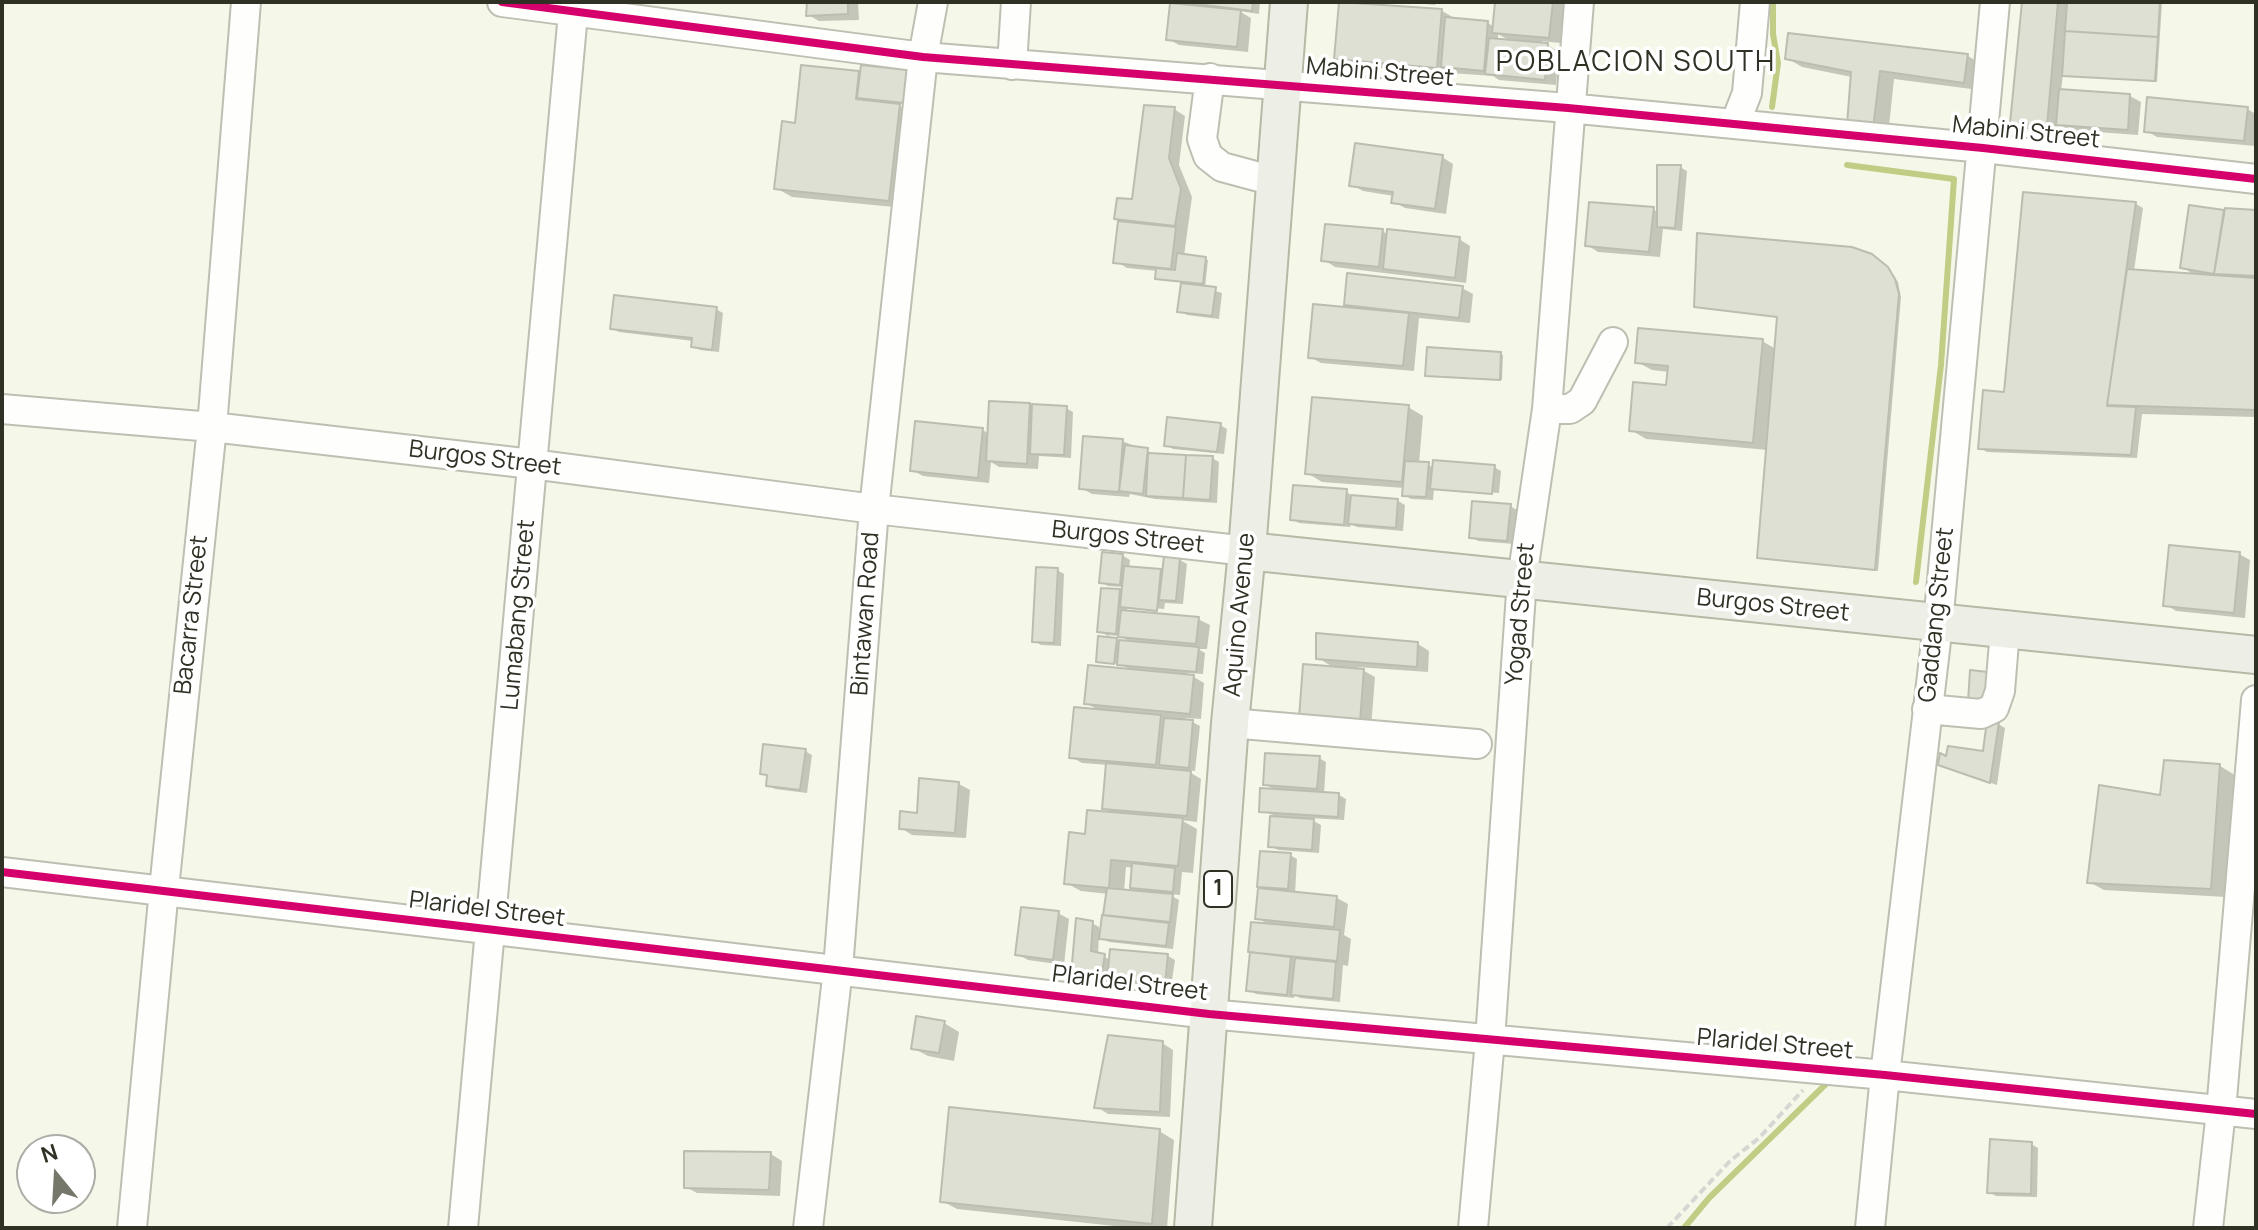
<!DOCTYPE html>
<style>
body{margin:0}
#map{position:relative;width:2258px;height:1230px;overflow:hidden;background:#f5f8e9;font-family:Manrope,sans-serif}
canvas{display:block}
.frame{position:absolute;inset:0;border:4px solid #2e3124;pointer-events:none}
.north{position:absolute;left:16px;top:1134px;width:80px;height:80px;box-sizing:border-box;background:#fff;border:2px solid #abada7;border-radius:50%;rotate:342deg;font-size:22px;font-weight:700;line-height:32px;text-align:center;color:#2e3124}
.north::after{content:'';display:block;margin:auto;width:28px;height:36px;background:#747769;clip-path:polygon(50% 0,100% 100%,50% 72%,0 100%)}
</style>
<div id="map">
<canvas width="2258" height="1230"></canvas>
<div class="frame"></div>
<div class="north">N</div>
</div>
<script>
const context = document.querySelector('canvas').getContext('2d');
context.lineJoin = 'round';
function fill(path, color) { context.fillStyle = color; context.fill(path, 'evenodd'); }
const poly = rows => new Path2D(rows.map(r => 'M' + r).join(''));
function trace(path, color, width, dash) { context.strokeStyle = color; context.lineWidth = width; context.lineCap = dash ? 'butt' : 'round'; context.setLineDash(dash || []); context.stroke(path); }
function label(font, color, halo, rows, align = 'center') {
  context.font = font + ' Manrope,sans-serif'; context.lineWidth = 7; context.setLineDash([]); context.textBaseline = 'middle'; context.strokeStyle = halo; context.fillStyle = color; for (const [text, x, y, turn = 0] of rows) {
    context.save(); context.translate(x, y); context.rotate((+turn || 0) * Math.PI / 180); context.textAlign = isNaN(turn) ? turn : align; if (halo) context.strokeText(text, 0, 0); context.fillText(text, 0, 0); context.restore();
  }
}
fill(poly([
 [809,2,858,2,859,20,819,21,808,15],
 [1184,2,1260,2,1259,14,1239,11,1251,18,1248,52,1179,45,1168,39,1193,7],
 [1341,2,1442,11,1458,20,1488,23,1494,27,1497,2,1564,2,1560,43,1541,41,1559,52,1556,85,1499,80,1493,76,1351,66,1336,58],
 [1498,34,1512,42,1498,41],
 [1405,2,1436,2,1435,5],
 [2024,2,2162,2,2157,82,2063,74,2061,91,2130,96,2141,102,2138,135,2070,130,2058,124,2058,132,2024,129,2013,122],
 [1968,56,1983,65,1979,90,1894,79,1888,136,1849,124,1852,77,1802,67,1787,58],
 [858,73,892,102,914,114,904,208,792,197,776,188],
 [1174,109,1185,116,1179,165,1192,197,1184,256,1208,260,1205,288,1222,293,1219,319,1187,315,1180,311,1183,282,1158,271,1127,268,1116,261,1128,224,1116,218,1134,201],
 [2247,109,2256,114,2255,146,2157,137,2146,131],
 [1442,157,1453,164,1446,214,1405,208,1394,202,1394,196,1363,191,1352,185],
 [1680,167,1687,171,1682,231,1663,229,1660,257,1598,252,1587,245,1653,209,1659,213],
 [2025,194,2136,204,2143,208,2134,271,2196,276,2182,267,2191,208,2226,213,2256,212,2256,417,2142,414,2137,458,1987,452,1980,448,2006,394],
 [1382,231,1389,235,1459,239,1470,246,1466,283,1335,267,1324,260],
 [1876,258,1890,270,1898,282,1901,297,1878,571,1762,559,1759,557,1768,450,1646,439,1631,430,1668,387,1669,372,1652,370,1637,362,1762,341,1776,349,1779,317,1696,306],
 [1349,276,1462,288,1473,294,1470,323,1419,318,1414,371,1321,363,1310,357,1345,309],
 [716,309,723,313,719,352,700,350,693,346,693,341,619,332,612,328],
 [1500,354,1503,355,1502,380,1430,376],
 [991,403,1066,408,1073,412,1071,458,1039,456,1038,469,999,467,991,462,989,483,923,476,912,470,983,430,989,434],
 [1408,407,1423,416,1419,464,1434,467,1494,467,1501,471,1499,493,1437,488,1437,491,1434,489,1433,500,1411,499,1404,495,1404,488,1322,482,1307,473],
 [1220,425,1227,429,1224,454,1173,449,1166,445],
 [1122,441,1155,454,1212,458,1219,462,1217,503,1155,499,1130,494,1129,497,1092,494,1081,488],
 [1346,491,1353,497,1398,501,1405,505,1403,531,1357,527,1351,524,1350,527,1299,523,1292,519],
 [1510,506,1517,510,1514,544,1478,541,1471,537],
 [2239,554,2250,560,2245,618,2176,611,2165,604],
 [1123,556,1130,560,1129,568,1164,572,1165,559,1180,560,1187,564,1183,604,1165,603,1164,609,1127,606,1127,610,1198,619,1210,625,1207,649,1198,649,1205,653,1203,674,1187,673,1204,683,1201,719,1185,718,1200,726,1195,771,1186,770,1201,779,1197,822,1181,820,1197,829,1193,873,1182,872,1180,895,1168,894,1179,900,1173,949,1109,942,1099,936,1098,954,1111,960,1168,956,1175,960,1171,987,1116,982,1109,977,1108,982,1080,978,1073,974,1092,923,1099,927,1099,936,1102,936,1109,894,1081,891,1066,883,1087,836,1116,814,1104,808,1108,765,1082,763,1071,757,1100,711,1086,703,1132,671,1117,662,1117,664,1098,661,1115,640,1099,631,1119,591,1124,594,1124,587,1108,586,1101,582],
 [1108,635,1120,636,1132,643,1119,642],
 [1126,867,1134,868,1132,886,1144,894,1124,892],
 [1057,570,1064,574,1061,646,1041,645,1034,641],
 [1418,644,1429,651,1428,672,1357,667,1375,677,1371,728,1313,724,1336,669,1318,658],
 [1998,724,2005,728,1997,785,1947,768,1948,759,1985,753],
 [805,751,812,755,807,793,775,789,768,785,769,777,762,773],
 [1319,758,1326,762,1324,794,1339,795,1346,799,1344,820,1308,818,1321,825,1319,853,1278,850,1270,846,1273,815,1261,811,1276,791,1265,784],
 [2220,766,2235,775,2226,897,2104,890,2089,882,2162,797],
 [959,784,970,790,966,838,912,835,901,828],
 [1290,855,1297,859,1295,894,1337,898,1348,904,1344,935,1351,939,1348,966,1343,965,1340,1002,1300,998,1294,994,1294,998,1256,994,1249,990,1252,952,1270,926,1258,918,1269,891,1259,886],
 [1058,913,1069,919,1064,965,1028,960,1017,954],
 [944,1023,959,1032,954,1061,928,1056,913,1048],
 [1162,1043,1173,1050,1170,1117,1108,1114,1097,1107],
 [1159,1131,1174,1140,1167,1228,1133,1228,957,1209,942,1201],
 [2031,1144,2038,1148,2037,1197,1996,1196,1989,1192],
 [771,1154,782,1161,780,1196,697,1193,686,1187]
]), '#0003');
trace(poly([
 [1772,107,1778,63,1773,34,1773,2],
 [1847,165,1954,179,1941,365,1916,582],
 [1684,1228,1709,1198,1830,1080]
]), '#c1cd84', 6);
const building = poly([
 [807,2,848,2,848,14,806,16,807,2],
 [1181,2,1253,2,1252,11,1181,2],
 [1339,2,1442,9,1437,68,1334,59,1339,2],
 [1495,2,1553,2,1549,38,1492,33,1495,2],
 [2022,2,2058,2,2047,126,2010,123,2022,2],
 [2067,2,2160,2,2158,37,2065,31,2067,2],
 [1170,3,1241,10,1237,47,1166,40,1170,3],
 [1445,17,1488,21,1484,71,1441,67,1445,17],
 [2065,31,2158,37,2155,81,2062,76,2065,31],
 [1788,33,1968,54,1964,83,1880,71,1873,128,1847,125,1851,72,1785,59,1788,33],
 [1489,38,1548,43,1545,80,1485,74,1489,38],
 [801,65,859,71,856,99,900,104,889,201,774,189,782,121,795,123,801,65],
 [861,65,908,70,904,103,857,98,861,65],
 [2059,89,2130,94,2128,130,2056,125,2059,89],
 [2147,97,2248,107,2244,141,2144,132,2147,97],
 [1144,105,1175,107,1169,158,1181,189,1175,226,1114,219,1117,198,1132,199,1144,105],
 [1355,143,1443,155,1435,209,1391,203,1393,192,1349,186,1355,143],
 [1657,165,1681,165,1675,228,1657,227,1657,165],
 [2023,192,2136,202,2107,406,2136,407,2131,455,1978,449,1983,390,2004,392,2023,192],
 [1589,202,1654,207,1649,252,1585,246,1589,202],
 [2189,205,2224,210,2214,274,2180,268,2189,205],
 [2225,208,2256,210,2256,276,2214,274,2225,208],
 [1118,221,1176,227,1171,269,1113,263,1118,221],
 [1325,224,1383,229,1379,267,1321,261,1325,224],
 [1387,229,1460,237,1455,278,1383,269,1387,229],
 [1697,233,1852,247,1872,254,1888,267,1895,279,1899,294,1875,570,1757,558,1777,317,1694,307,1697,233],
 [1177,253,1206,257,1203,284,1155,279,1156,268,1175,270,1177,253],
 [2127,269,2256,278,2256,410,2107,405,2127,269],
 [1347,273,1463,286,1459,318,1344,305,1347,273],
 [1181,283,1216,287,1212,316,1177,312,1181,283],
 [614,295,717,307,712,350,691,347,692,338,610,329,614,295],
 [1313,304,1409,313,1403,366,1308,358,1313,304],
 [1638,328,1763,339,1753,443,1629,431,1633,382,1666,385,1668,366,1635,363,1638,328],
 [1427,347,1501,352,1500,380,1425,376,1427,347],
 [1312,397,1409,405,1402,482,1305,474,1312,397],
 [989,401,1030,403,1027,464,986,461,989,401],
 [1032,404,1067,406,1064,455,1030,454,1032,404],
 [1167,417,1221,423,1217,452,1164,446,1167,417],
 [915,421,983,428,978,478,910,471,915,421],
 [1083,436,1123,439,1119,492,1079,489,1083,436],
 [1125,445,1148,448,1143,494,1119,491,1125,445],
 [1148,453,1186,455,1183,498,1146,496,1148,453],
 [1186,455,1213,456,1210,500,1183,498,1186,455],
 [1433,460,1495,465,1492,494,1430,489,1433,460],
 [1405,461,1429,462,1426,497,1402,496,1405,461],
 [1293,485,1347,489,1344,525,1290,520,1293,485],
 [1351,495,1398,499,1396,528,1348,524,1351,495],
 [1472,501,1511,504,1507,541,1469,538,1472,501],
 [2169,545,2240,552,2234,613,2163,606,2169,545],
 [1102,552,1123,554,1120,585,1099,583,1102,552],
 [1164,556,1180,558,1176,601,1159,600,1164,556],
 [1124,566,1161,569,1157,611,1120,607,1124,566],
 [1036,567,1058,568,1054,643,1032,642,1036,567],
 [1101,588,1120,589,1116,634,1097,632,1101,588],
 [1121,610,1199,617,1196,644,1118,637,1121,610],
 [1316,633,1418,642,1417,667,1316,659,1316,633],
 [1098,636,1117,638,1114,664,1096,662,1098,636],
 [1119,640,1199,647,1196,672,1117,665,1119,640],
 [1303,664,1364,669,1360,722,1299,718,1303,664],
 [1088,665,1194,675,1190,714,1084,704,1088,665],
 [1970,670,1997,673,1993,704,1968,702,1970,670],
 [1074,707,1161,715,1156,765,1069,758,1074,707],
 [1164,718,1193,720,1189,768,1159,765,1164,718],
 [1987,720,1999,722,1990,783,1938,765,1940,753,1946,756,1948,746,1983,751,1987,720],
 [763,744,806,749,800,790,766,786,767,775,760,774,763,744],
 [1265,753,1320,756,1317,789,1263,785,1265,753],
 [2164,760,2220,764,2211,889,2087,883,2099,785,2160,795,2164,760],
 [1106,763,1191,771,1187,816,1102,809,1106,763],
 [919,778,959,782,955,833,899,829,900,811,917,813,919,778],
 [1260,788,1339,793,1338,817,1259,812,1260,788],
 [1087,810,1183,818,1178,866,1111,860,1109,888,1064,884,1069,832,1085,834,1087,810],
 [1270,816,1314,819,1312,850,1268,847,1270,816],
 [1260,851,1291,853,1288,889,1257,887,1260,851],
 [1132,863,1175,868,1173,892,1130,888,1132,863],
 [1107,888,1173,894,1170,922,1103,915,1107,888],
 [1258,888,1337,896,1334,927,1255,919,1258,888],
 [1021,907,1059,911,1053,960,1015,955,1021,907],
 [1102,915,1169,923,1166,946,1099,939,1102,915],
 [1076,918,1093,921,1091,951,1105,954,1101,979,1071,975,1076,918],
 [1251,922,1340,930,1337,961,1248,952,1251,922],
 [1110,949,1168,954,1165,984,1107,979,1110,949],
 [1250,952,1291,957,1287,995,1246,991,1250,952],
 [1295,958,1336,962,1333,999,1291,995,1295,958],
 [916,1016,945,1021,939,1053,911,1049,916,1016],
 [1108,1035,1163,1041,1160,1112,1094,1108,1108,1035],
 [949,1107,1160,1129,1152,1224,940,1202,949,1107],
 [1990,1139,2032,1142,2031,1194,1987,1193,1990,1139],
 [684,1151,771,1152,769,1190,684,1188,684,1151]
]);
fill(building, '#dde0d3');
trace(building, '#bbbdb0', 2);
const minor = poly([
 [502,2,923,57,1568,108,1983,148,2256,179],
 [1012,65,1016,2],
 [1210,78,1202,139,1208,156,1222,167,1274,181],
 [1735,124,1747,93,1755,2],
 [2,409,212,427,532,464,874,509,1247,551],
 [1547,409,1570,409,1582,401,1613,342],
 [1927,709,1981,714,1994,708,2000,691,2005,630],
 [1230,723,1477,744],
 [2,872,1209,1014,1885,1075,2256,1114],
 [132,1228,164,889,212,427,246,2],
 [463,1228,574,2],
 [808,1228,838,969,874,509,923,57,933,2],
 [1473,1228,1490,1040,1522,579,1547,409,1579,2],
 [1870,1228,1885,1075,1938,624,1995,2],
 [2208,1228,2221,1111,2256,700]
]);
const major = poly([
 [1247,551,2256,655],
 [1193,1228,1230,723,1247,551,1289,2]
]);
trace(minor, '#bcbfb2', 32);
trace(major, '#b5b9a5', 40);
trace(poly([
 [1667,1228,1730,1161,1759,1138,1803,1090]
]), '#d6d6d2', 4, [8, 4]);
trace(minor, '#fefefc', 28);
trace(major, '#edefe6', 36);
trace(poly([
 [502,2,923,57,1568,108,1983,148,2256,179],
 [2,872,1209,1014,1885,1075,2256,1114]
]), '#d6006c', 8);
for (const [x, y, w] of [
 [1218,889,28]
]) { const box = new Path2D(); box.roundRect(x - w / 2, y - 18, w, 36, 6); context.fillStyle = '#fff'; context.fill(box); trace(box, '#2e3124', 2); }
label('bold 22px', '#2e3124', null, [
 ["1",1218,889]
]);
label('24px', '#2e3124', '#fff', [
 ["Mabini Street",1380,73,5],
 ["Mabini Street",2026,133,6],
 ["Burgos Street",485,459,7],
 ["Burgos Street",1128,538,6],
 ["Burgos Street",1773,606,6],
 ["Bintawan Road",866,614,-86],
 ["Yogad Street",1521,614,-85],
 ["Bacarra Street",192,615,-84],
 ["Lumabang Street",519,615,-85],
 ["Aquino Avenue",1240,615,-85],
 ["Gaddang Street",1937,615,-84],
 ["Plaridel Street",487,910,7],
 ["Plaridel Street",1130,984,7],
 ["Plaridel Street",1775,1045,5]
]);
context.letterSpacing = '2px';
label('28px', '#2e3124', '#fff', [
 ["POBLACION SOUTH",1636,63]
]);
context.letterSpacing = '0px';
</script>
